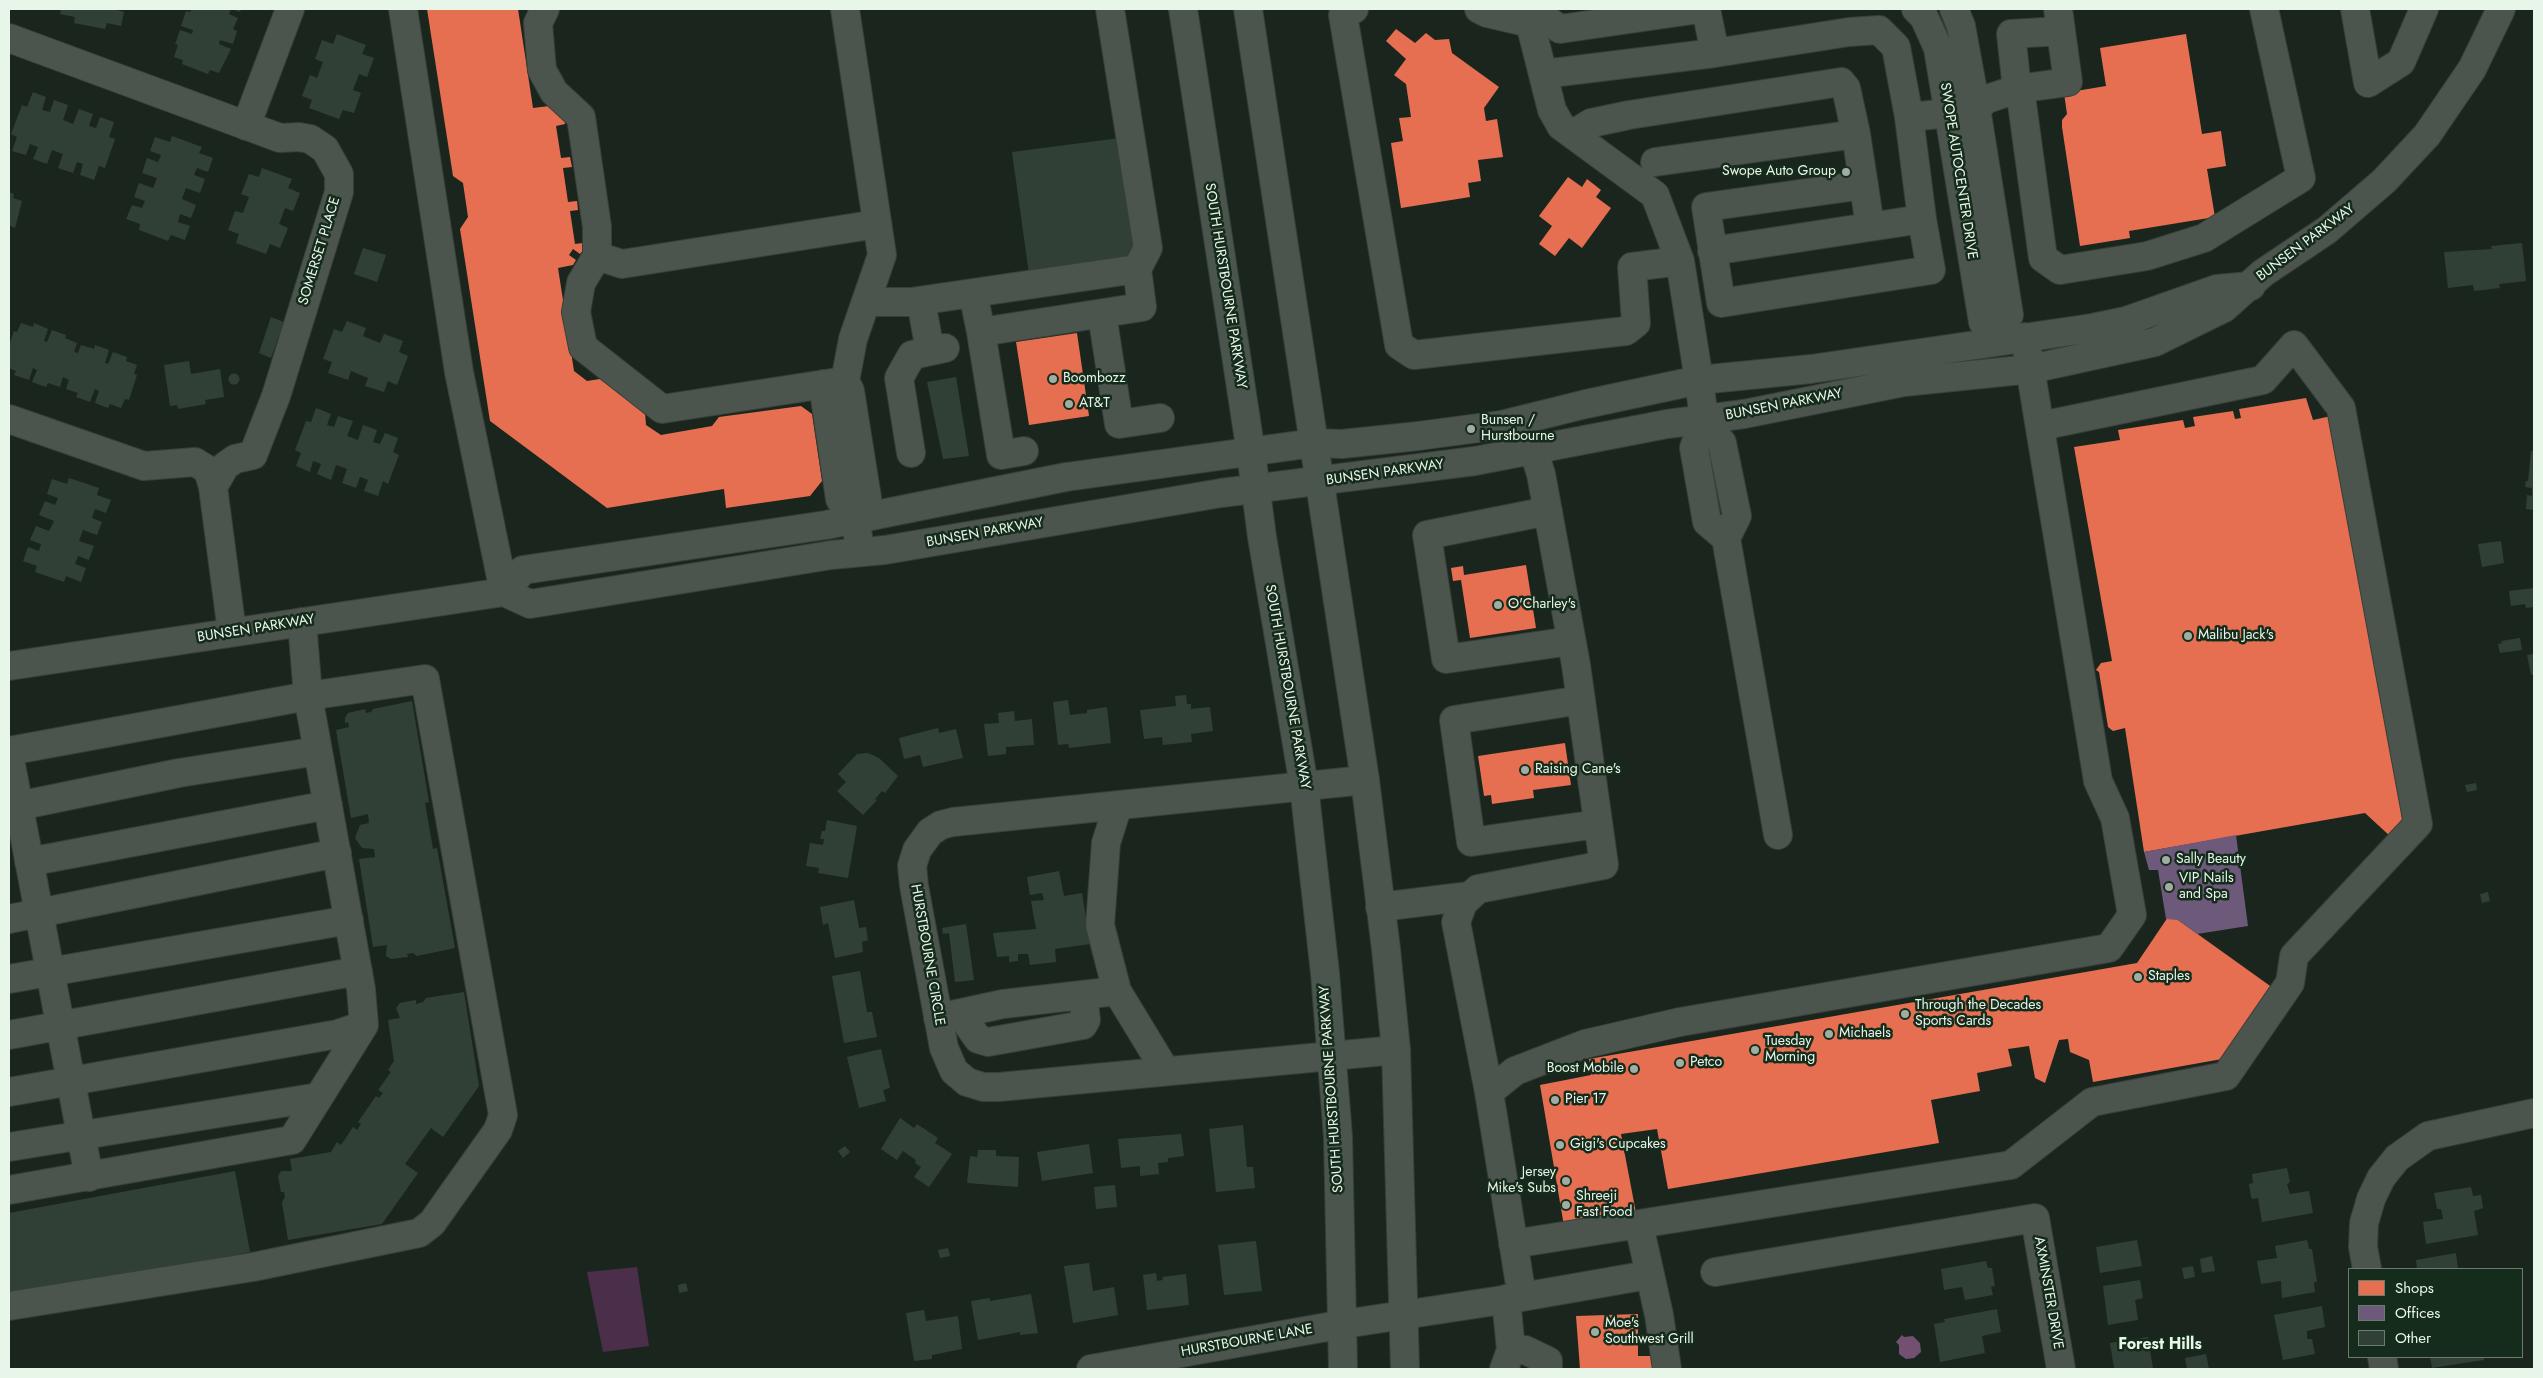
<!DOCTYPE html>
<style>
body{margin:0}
#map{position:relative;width:2543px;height:1378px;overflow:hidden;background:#1a261d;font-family:Jost,sans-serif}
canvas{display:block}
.frame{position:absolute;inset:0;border:10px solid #e8f6ea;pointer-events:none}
.legend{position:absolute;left:2348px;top:1268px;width:175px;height:90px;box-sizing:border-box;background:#152b1b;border:1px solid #697c6e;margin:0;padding:6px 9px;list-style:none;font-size:15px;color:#e8f6ea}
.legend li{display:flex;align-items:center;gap:10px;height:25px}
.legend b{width:25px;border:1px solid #697c6e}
</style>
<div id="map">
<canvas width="2543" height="1378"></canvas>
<div class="frame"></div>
<ul class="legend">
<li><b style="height:14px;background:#e76f51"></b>Shops</li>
<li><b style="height:14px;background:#6d597a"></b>Offices</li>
<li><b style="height:14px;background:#314036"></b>Other</li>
</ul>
</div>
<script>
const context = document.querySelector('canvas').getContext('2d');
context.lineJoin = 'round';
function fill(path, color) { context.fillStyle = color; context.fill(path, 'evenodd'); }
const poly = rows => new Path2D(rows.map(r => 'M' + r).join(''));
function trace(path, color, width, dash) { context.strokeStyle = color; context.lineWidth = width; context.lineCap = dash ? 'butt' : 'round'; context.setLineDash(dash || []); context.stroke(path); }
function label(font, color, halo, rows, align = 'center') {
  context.font = font + ' Jost,sans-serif'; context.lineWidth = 5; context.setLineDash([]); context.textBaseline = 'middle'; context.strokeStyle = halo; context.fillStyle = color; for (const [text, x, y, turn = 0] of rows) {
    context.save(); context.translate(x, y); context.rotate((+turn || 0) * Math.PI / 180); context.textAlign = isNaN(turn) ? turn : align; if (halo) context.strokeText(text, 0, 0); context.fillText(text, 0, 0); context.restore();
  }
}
fill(poly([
 [637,1267,649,1346,603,1352,587,1272]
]), '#4a2e4a');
fill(poly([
 [1902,1335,1904,1337,1913,1336,1920,1343,1921,1352,1914,1358,1906,1359,1899,1354,1899,1345,1896,1342]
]), '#715071');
fill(poly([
 [427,9,518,9,533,108,549,106,564,118,565,124,556,126,561,158,570,157,572,167,563,168,568,202,577,201,578,210,570,211,575,244,583,243,584,249,580,254,573,249,569,255,576,260,573,265,558,268,574,371,587,381,600,379,645,412,646,425,661,435,712,426,719,417,801,406,812,414,822,481,810,496,726,508,724,489,607,508,490,421,460,229,468,217,463,183,453,176],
 [1396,29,1415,43,1426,33,1435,40,1449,39,1452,53,1499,87,1484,108,1486,121,1497,119,1503,157,1478,160,1481,181,1468,183,1470,197,1401,208,1391,143,1403,141,1399,118,1411,117,1406,84,1394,75,1406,59,1386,41],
 [2186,34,2202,134,2221,131,2226,166,2207,169,2215,217,2129,231,2130,238,2080,246,2062,127,2062,120,2067,114,2064,93,2106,86,2100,48],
 [1568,177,1582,187,1587,179,1601,190,1596,197,1611,208,1582,248,1569,238,1555,256,1539,244,1552,226,1539,216],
 [1077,333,1089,416,1029,425,1016,342],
 [2306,398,2313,420,2331,416,2404,824,2391,837,2365,813,2144,852,2125,728,2113,731,2108,727,2099,672,2096,670,2101,663,2112,661,2074,447,2120,440,2118,430,2183,420,2185,428,2195,426,2193,417,2233,411,2235,419,2241,418,2239,409],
 [1526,565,1536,628,1470,638,1461,580,1453,581,1451,568,1463,566,1464,575],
 [1565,743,1571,785,1533,790,1534,798,1492,804,1491,795,1484,796,1478,756],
 [2168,917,2178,920,2273,988,2222,1059,2093,1082,2089,1060,2070,1052,2068,1039,2059,1040,2045,1083,2035,1078,2029,1046,2008,1049,2012,1066,1977,1073,1980,1091,1931,1100,1939,1143,1668,1189,1657,1129,1621,1134,1636,1213,1564,1226,1540,1085,1591,1075,1589,1059,2137,963],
 [1638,1314,1638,1356,1656,1356,1657,1369,1580,1369,1576,1316]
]), '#e76f51');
fill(poly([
 [2236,835,2248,926,2197,934,2178,920,2166,919,2158,870,2149,870,2144,852]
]), '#6d597a');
fill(poly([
 [61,9,113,9,124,12,121,26,107,23,105,29,74,23,75,17,60,14],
 [192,9,241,9,240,12,231,9,229,14,238,18,233,29,237,31,233,44,220,40,219,44,231,49,219,73,210,70,208,74,182,64,183,60,174,57,178,45,175,44,180,30,192,34,193,30,181,26,186,11,190,12],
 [337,34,366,45,362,54,374,58,367,77,359,74,353,90,361,93,354,113,343,110,339,119,309,108,312,100,302,96,310,75,317,78,323,62,315,59,322,40,333,44],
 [33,92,46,97,42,110,50,112,54,100,68,105,63,120,73,124,79,109,93,114,89,126,96,128,100,117,114,122,109,137,115,139,105,168,99,166,94,180,80,175,83,164,77,162,73,173,58,168,63,154,52,150,47,164,33,159,38,147,30,144,26,155,12,151,17,137,11,134,22,105,27,107],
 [172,136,202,147,199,153,213,158,208,172,197,168,194,175,205,179,200,193,186,188,182,199,196,205,191,218,180,214,178,222,190,226,185,240,171,235,168,241,139,230,140,224,126,219,132,205,142,208,145,201,134,197,139,183,153,188,157,178,142,173,147,158,158,162,161,155,150,151,155,137,170,142],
 [1120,138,1136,258,1029,274,1012,152],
 [262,168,292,179,288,188,300,193,293,211,285,208,279,224,288,228,280,248,270,244,266,254,236,243,239,234,228,230,235,211,243,213,249,197,241,194,249,174,259,177],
 [9,192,14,194,13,198,22,201,15,228,9,225],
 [2522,243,2526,281,2499,284,2500,288,2474,291,2473,285,2448,288,2444,252,2492,249,2491,246],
 [363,248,386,255,377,282,354,274],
 [271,317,284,322,271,358,259,353],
 [347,321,366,328,363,336,380,343,384,334,403,341,399,352,408,356,397,385,388,381,384,392,365,386,368,378,351,371,348,380,328,373,332,362,323,359,334,329,342,332],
 [21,323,33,327,34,323,48,329,44,341,47,342,52,330,66,335,65,338,77,343,74,352,78,353,81,345,94,349,95,345,109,350,105,363,108,364,113,352,127,357,126,361,137,365,134,374,137,375,129,400,125,399,121,408,110,404,108,408,95,403,99,391,95,389,90,402,76,397,78,393,66,389,69,380,63,377,60,387,48,383,46,387,32,382,37,370,33,368,29,380,14,375,16,371,9,368,9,346,14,331,17,332],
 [189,361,191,374,220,369,224,397,205,400,206,404,178,409,177,405,170,406,164,365],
 '228.5 379a5.5 5.5 0 1 1 11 0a5.5 5.5 0 1 1-11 0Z',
 [956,377,969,456,943,459,927,382],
 [316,408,331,414,327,425,334,427,338,416,353,421,347,436,358,440,363,425,377,430,373,442,380,444,385,433,398,438,393,452,399,455,388,484,383,481,378,496,364,491,368,480,360,477,356,488,342,483,347,469,336,465,331,480,317,474,321,464,313,461,310,472,296,466,301,453,295,450,306,421,311,422],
 [2531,451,2534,451,2534,510,2526,509,2527,495,2532,496,2532,488,2525,487,2526,481,2528,481],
 [69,478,99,488,97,495,111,500,106,513,95,509,92,518,102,522,97,535,83,530,79,541,94,546,89,560,78,556,75,564,86,568,81,582,66,576,64,582,35,572,37,566,23,561,28,547,39,551,41,544,30,540,36,526,49,531,54,521,39,515,45,501,55,505,58,498,47,494,52,479,67,484],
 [2501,541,2504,563,2482,567,2478,544],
 [2534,588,2534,607,2526,608,2525,604,2511,606,2509,591],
 [2520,638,2522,650,2500,653,2498,644,2502,643,2501,641],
 [2534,654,2534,675,2531,675,2527,655],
 [1186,695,1187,704,1191,704,1191,709,1210,707,1213,731,1191,734,1192,742,1163,745,1162,737,1144,739,1140,710,1176,706,1175,696],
 [1068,700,1070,715,1087,713,1087,710,1107,707,1111,743,1069,748,1068,744,1058,745,1053,702],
 [412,701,429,802,425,803,433,849,437,848,455,948,417,956,413,953,407,954,408,957,391,959,386,956,387,945,373,947,359,859,375,857,374,849,362,848,355,838,360,825,369,823,368,814,351,818,336,730,349,727,348,722,345,723,345,718,348,713,365,709,366,713,371,712,373,709],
 [1014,711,1015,721,1032,719,1034,745,1006,747,1006,754,988,756,984,724,999,723,998,713],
 [938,728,939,733,956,729,963,758,923,767,920,755,904,759,899,738],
 [868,753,879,758,898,776,885,793,882,791,875,799,877,800,863,815,837,791,846,782,838,774,857,754],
 [2476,783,2477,790,2467,792,2465,785],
 [827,820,857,826,848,878,818,873,819,868,806,866,810,843,823,845,824,839,820,839,822,831,825,831],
 [1059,871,1064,896,1082,893,1090,944,1055,949,1056,962,1030,965,1028,954,1018,954,1018,961,1009,962,1009,956,997,957,993,933,1036,929,1031,901,1044,900,1042,893,1030,895,1027,877],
 [2488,892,2490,901,2482,903,2480,894],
 [854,900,859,928,866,927,868,940,862,942,863,952,835,958,828,923,823,925,820,907],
 [966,924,974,980,955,982,949,933,943,934,942,928],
 [860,971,867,1012,872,1012,877,1037,844,1043,832,976],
 [464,992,479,1086,443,1137,431,1128,405,1164,418,1173,382,1224,288,1240,282,1202,285,1197,284,1192,281,1192,278,1176,281,1171,292,1171,290,1159,331,1152,337,1142,341,1145,353,1127,357,1130,361,1124,358,1122,376,1096,379,1098,383,1093,378,1090,391,1072,388,1070,394,1061,388,1020,400,1018,396,1008,400,1003,416,1000,416,1004,423,1002,426,998],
 [881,1049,890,1088,883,1090,886,1101,859,1108,847,1057],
 [900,1118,914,1128,917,1124,938,1138,935,1143,952,1154,929,1187,914,1177,921,1167,915,1163,916,1160,903,1151,897,1160,881,1149],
 [1243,1125,1247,1167,1253,1167,1255,1188,1216,1192,1209,1129],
 [1181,1134,1184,1156,1168,1158,1168,1162,1158,1163,1159,1174,1140,1176,1140,1166,1121,1168,1118,1139],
 [1089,1144,1093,1173,1042,1181,1037,1152],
 [845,1146,850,1152,843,1158,838,1151],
 [978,1150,996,1150,996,1156,1019,1157,1018,1187,967,1183,970,1156,977,1157],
 [2287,1168,2290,1182,2287,1184,2290,1194,2309,1191,2313,1213,2262,1222,2258,1198,2252,1199,2251,1197,2249,1184,2253,1183,2252,1174],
 [235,1171,250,1252,9,1298,9,1213],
 [1115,1185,1117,1207,1096,1209,1094,1187],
 [2471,1187,2473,1196,2481,1195,2483,1208,2474,1211,2478,1235,2426,1244,2423,1222,2443,1219,2441,1209,2437,1209,2434,1193],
 [2137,1240,2142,1266,2100,1273,2096,1247],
 [2307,1240,2309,1249,2312,1249,2315,1268,2317,1282,2314,1282,2315,1292,2282,1298,2281,1281,2261,1284,2257,1261,2277,1258,2275,1246],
 [1256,1241,1262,1291,1224,1295,1218,1245],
 [948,1248,950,1256,940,1258,938,1250],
 [2456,1253,2458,1269,2417,1269,2416,1260],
 [2212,1256,2215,1271,2202,1273,2200,1259],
 [1986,1261,1988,1268,1992,1268,1995,1286,1991,1287,1993,1295,1965,1300,1962,1287,1944,1290,1941,1269],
 [1089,1263,1093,1291,1114,1287,1118,1315,1073,1323,1064,1266],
 [2193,1266,2195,1277,2184,1279,2182,1268],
 [1156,1273,1157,1281,1163,1280,1162,1277,1186,1274,1189,1305,1147,1310,1143,1275],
 [2140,1280,2143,1298,2135,1300,2138,1320,2108,1325,2103,1286],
 [686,1283,688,1291,679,1293,678,1285],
 [1031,1294,1038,1333,1020,1335,1020,1332,978,1340,971,1301,990,1298,990,1301],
 [2322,1306,2325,1327,2307,1331,2307,1339,2312,1339,2315,1354,2283,1360,2274,1315],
 [1997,1309,2001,1332,1982,1336,1985,1353,1940,1362,1934,1324,1945,1322,1944,1319],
 [924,1310,926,1321,958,1316,962,1349,932,1355,932,1359,914,1361,906,1313],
 [2148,1337,2153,1369,2114,1368,2110,1343],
 [2206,1354,2209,1369,2187,1369,2185,1358],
 [2430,1357,2484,1357,2484,1360,2432,1368]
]), '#314036');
const minor = poly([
 [403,9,459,372,504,592],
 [545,9,538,23,542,70,554,92,581,117,597,227,597,256,581,283,576,312,583,347,662,409,845,381],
 [845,9,882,255,853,339,845,381,850,391,867,498,855,520],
 [1354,9,1343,15,1399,345,1414,355,1626,331,1636,323,1632,267,1680,261],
 [1479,9,1487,13,1530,23,1552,110,1561,126,1655,195,1680,261,1699,380,1704,419,1694,448,1707,522,1726,538],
 [1706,9,1715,53,1849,32,1879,30,1896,47,1909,117,1922,219,1712,251],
 [1916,9,1924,17,1938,48,1983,322,1999,328],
 [1954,9,1961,26,1976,108,2009,315,1999,328,2001,340],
 [2058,9,2061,31,2068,82,2017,89,2011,34,2061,31],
 [2355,9,2368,83,2401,62,2424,9],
 [1530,23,1547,20,1560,29,1699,9],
 [9,38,280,138,299,137,310,139,325,149,339,174,339,192,276,396,253,455,235,459,225,466,213,487,232,632],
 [1543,74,1715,53],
 [1909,117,1950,113,1976,108,1987,99,2017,89,2021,96,2043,258,2060,270,2147,256,2204,238,2301,178,2264,9],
 [246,126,290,9],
 [1573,134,1591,123,1629,115,1841,82,1846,88,1856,134,1870,226],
 [1655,162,1856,134],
 [1864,185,1706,207,1721,303,1931,270,1922,219],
 [597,256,622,264,877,224],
 [973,293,981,332,1142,307,1137,269],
 [921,301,930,351],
 [866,302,911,302,1137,269,1148,248,1110,9],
 [1102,314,1119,424,1160,418],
 [981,332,1001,455,1024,451],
 [823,384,840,499,855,520,858,536],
 [9,419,144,466,195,462,208,470,213,487],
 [1704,419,1722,443,1737,516,1726,538,1778,835],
 [911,453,899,378,912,355,945,348],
 [1548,511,1427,535,1446,659,1571,641],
 [504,592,523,570,826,525,1066,477,1314,443,1342,444,1418,436,1501,425,1586,404,1699,380,1811,369,2092,328,2126,321,2217,289,2251,286],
 [9,666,504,592,530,604,831,555,885,550,1221,493,1475,461,1667,424,1744,414,1904,382,2031,369,2155,342,2224,308,2263,273,2327,230,2384,181,2427,135,2472,69,2501,9],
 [1581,700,1454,720,1471,842,1598,824],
 [9,751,308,696,361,989,364,1025,292,1140,9,1190],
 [9,754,89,1177],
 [1365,780,953,822,941,825,930,832,917,850,912,866,914,886,944,1048,954,1071,967,1082,983,1087,999,1087,1396,1050],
 [18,806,179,773,318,751],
 [29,862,328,805],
 [1380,907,1470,896],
 [9,919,337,853],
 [9,979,349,920],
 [1117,991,1100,925,1106,843,1118,805],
 [960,1013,978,1039,988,1042,1083,1025,1086,1020,1083,995],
 [938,1018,1003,1004,1117,991,1165,1070],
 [9,1035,358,971],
 [9,1092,338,1034,364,1025],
 [1489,1092,1456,922,1463,903,1478,889,1604,865,1576,665,1541,474,1533,449],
 [9,1147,319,1097],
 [1639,1225,1659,1315,1667,1369],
 [1513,1244,2011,1165,2092,1102,2226,1076,2290,983,2294,956,2418,824,2341,408,2294,345,2263,380,2041,426],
 [2367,1269,2363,1247,2364,1223,2371,1199,2381,1178,2397,1158,2428,1136,2534,1113],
 [1715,1272,2035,1218,2061,1369],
 [1522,1297,1648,1275],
 [9,1306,253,1267,419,1233,432,1223,498,1130,503,1115,425,679,308,696,302,622],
 [1511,1350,1525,1350,1548,1361,1548,1369],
 [2382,1357,2384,1369],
 [1091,1369,1344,1324,1522,1297,1489,1092,1515,1071,1585,1044,1680,1022,2109,948,2132,915,2115,818,2098,781,2025,337],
 [1504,1369,1511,1350,1506,1299]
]);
const major = poly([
 [1183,9,1251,453,1262,537,1304,786,1325,973,1338,1137,1343,1369],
 [1248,9,1365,780,1386,949,1396,1050,1405,1369]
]);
trace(minor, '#374038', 30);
trace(major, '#374038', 30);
trace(minor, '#4c544e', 28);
trace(major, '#4a564d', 28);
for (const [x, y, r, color] of [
 [1846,172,5,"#a0ada2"],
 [1053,379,5,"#a0ada2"],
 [1069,404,5,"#a0ada2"],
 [1471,429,5,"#a0ada2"],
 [1498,605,5,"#a0ada2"],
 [2188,636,5,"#a0ada2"],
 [1525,770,5,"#a0ada2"],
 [2166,860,5,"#a0ada2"],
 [2169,887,5,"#a0ada2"],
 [2138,977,5,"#a0ada2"],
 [1905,1014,5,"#a0ada2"],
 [1829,1034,5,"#a0ada2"],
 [1755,1050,5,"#a0ada2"],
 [1680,1063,5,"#a0ada2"],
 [1634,1069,5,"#a0ada2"],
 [1555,1100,5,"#a0ada2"],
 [1560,1145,5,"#a0ada2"],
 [1566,1181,5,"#a0ada2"],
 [1566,1205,5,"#a0ada2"],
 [1595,1332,5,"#a0ada2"]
]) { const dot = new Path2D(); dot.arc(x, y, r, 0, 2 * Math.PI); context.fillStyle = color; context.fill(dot); trace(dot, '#152b1b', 2); }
label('14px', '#e8f6ea', '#152b1b', [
 ["SWOPE AUTOCENTER DRIVE",1958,171,81],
 ["BUNSEN PARKWAY",2306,243,-37],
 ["SOMERSET PLACE",320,251,-73],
 ["SOUTH HURSTBOURNE PARKWAY",1225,286,81],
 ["BUNSEN PARKWAY",1784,405,-11],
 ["BUNSEN PARKWAY",1385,473,-8],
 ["BUNSEN PARKWAY",985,533,-10],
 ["BUNSEN PARKWAY",256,629,-9],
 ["SOUTH HURSTBOURNE PARKWAY",1287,687,80],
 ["HURSTBOURNE CIRCLE",927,955,80],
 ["SOUTH HURSTBOURNE PARKWAY",1332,1089,-94],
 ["AXMINSTER DRIVE",2048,1293,80],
 ["HURSTBOURNE LANE",1247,1341,-10]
]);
label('14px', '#e8f6ea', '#152b1b', [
 ["Swope Auto Group",1836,172,"right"],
 ["Boombozz",1063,379],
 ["AT&T",1079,404],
 ["Bunsen /",1481,421],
 ["Hurstbourne",1481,437],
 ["O'Charley's",1508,605],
 ["Malibu Jack's",2198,636],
 ["Raising Cane's",1535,770],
 ["Sally Beauty",2176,860],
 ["VIP Nails",2179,879],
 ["and Spa",2179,895],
 ["Staples",2148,977],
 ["Through the Decades",1915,1006],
 ["Sports Cards",1915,1022],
 ["Michaels",1839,1034],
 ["Tuesday",1765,1042],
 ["Morning",1765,1058],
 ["Petco",1690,1063],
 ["Boost Mobile",1624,1069,"right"],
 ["Pier 17",1565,1100],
 ["Gigi's Cupcakes",1570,1145],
 ["Jersey",1556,1173,"right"],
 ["Mike's Subs",1556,1189,"right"],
 ["Shreeji",1576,1197],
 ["Fast Food",1576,1213],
 ["Moe's",1605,1324],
 ["Southwest Grill",1605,1340]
], 'left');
label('bold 16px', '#e8f6ea', '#152b1b', [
 ["Forest Hills",2160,1345]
]);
</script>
